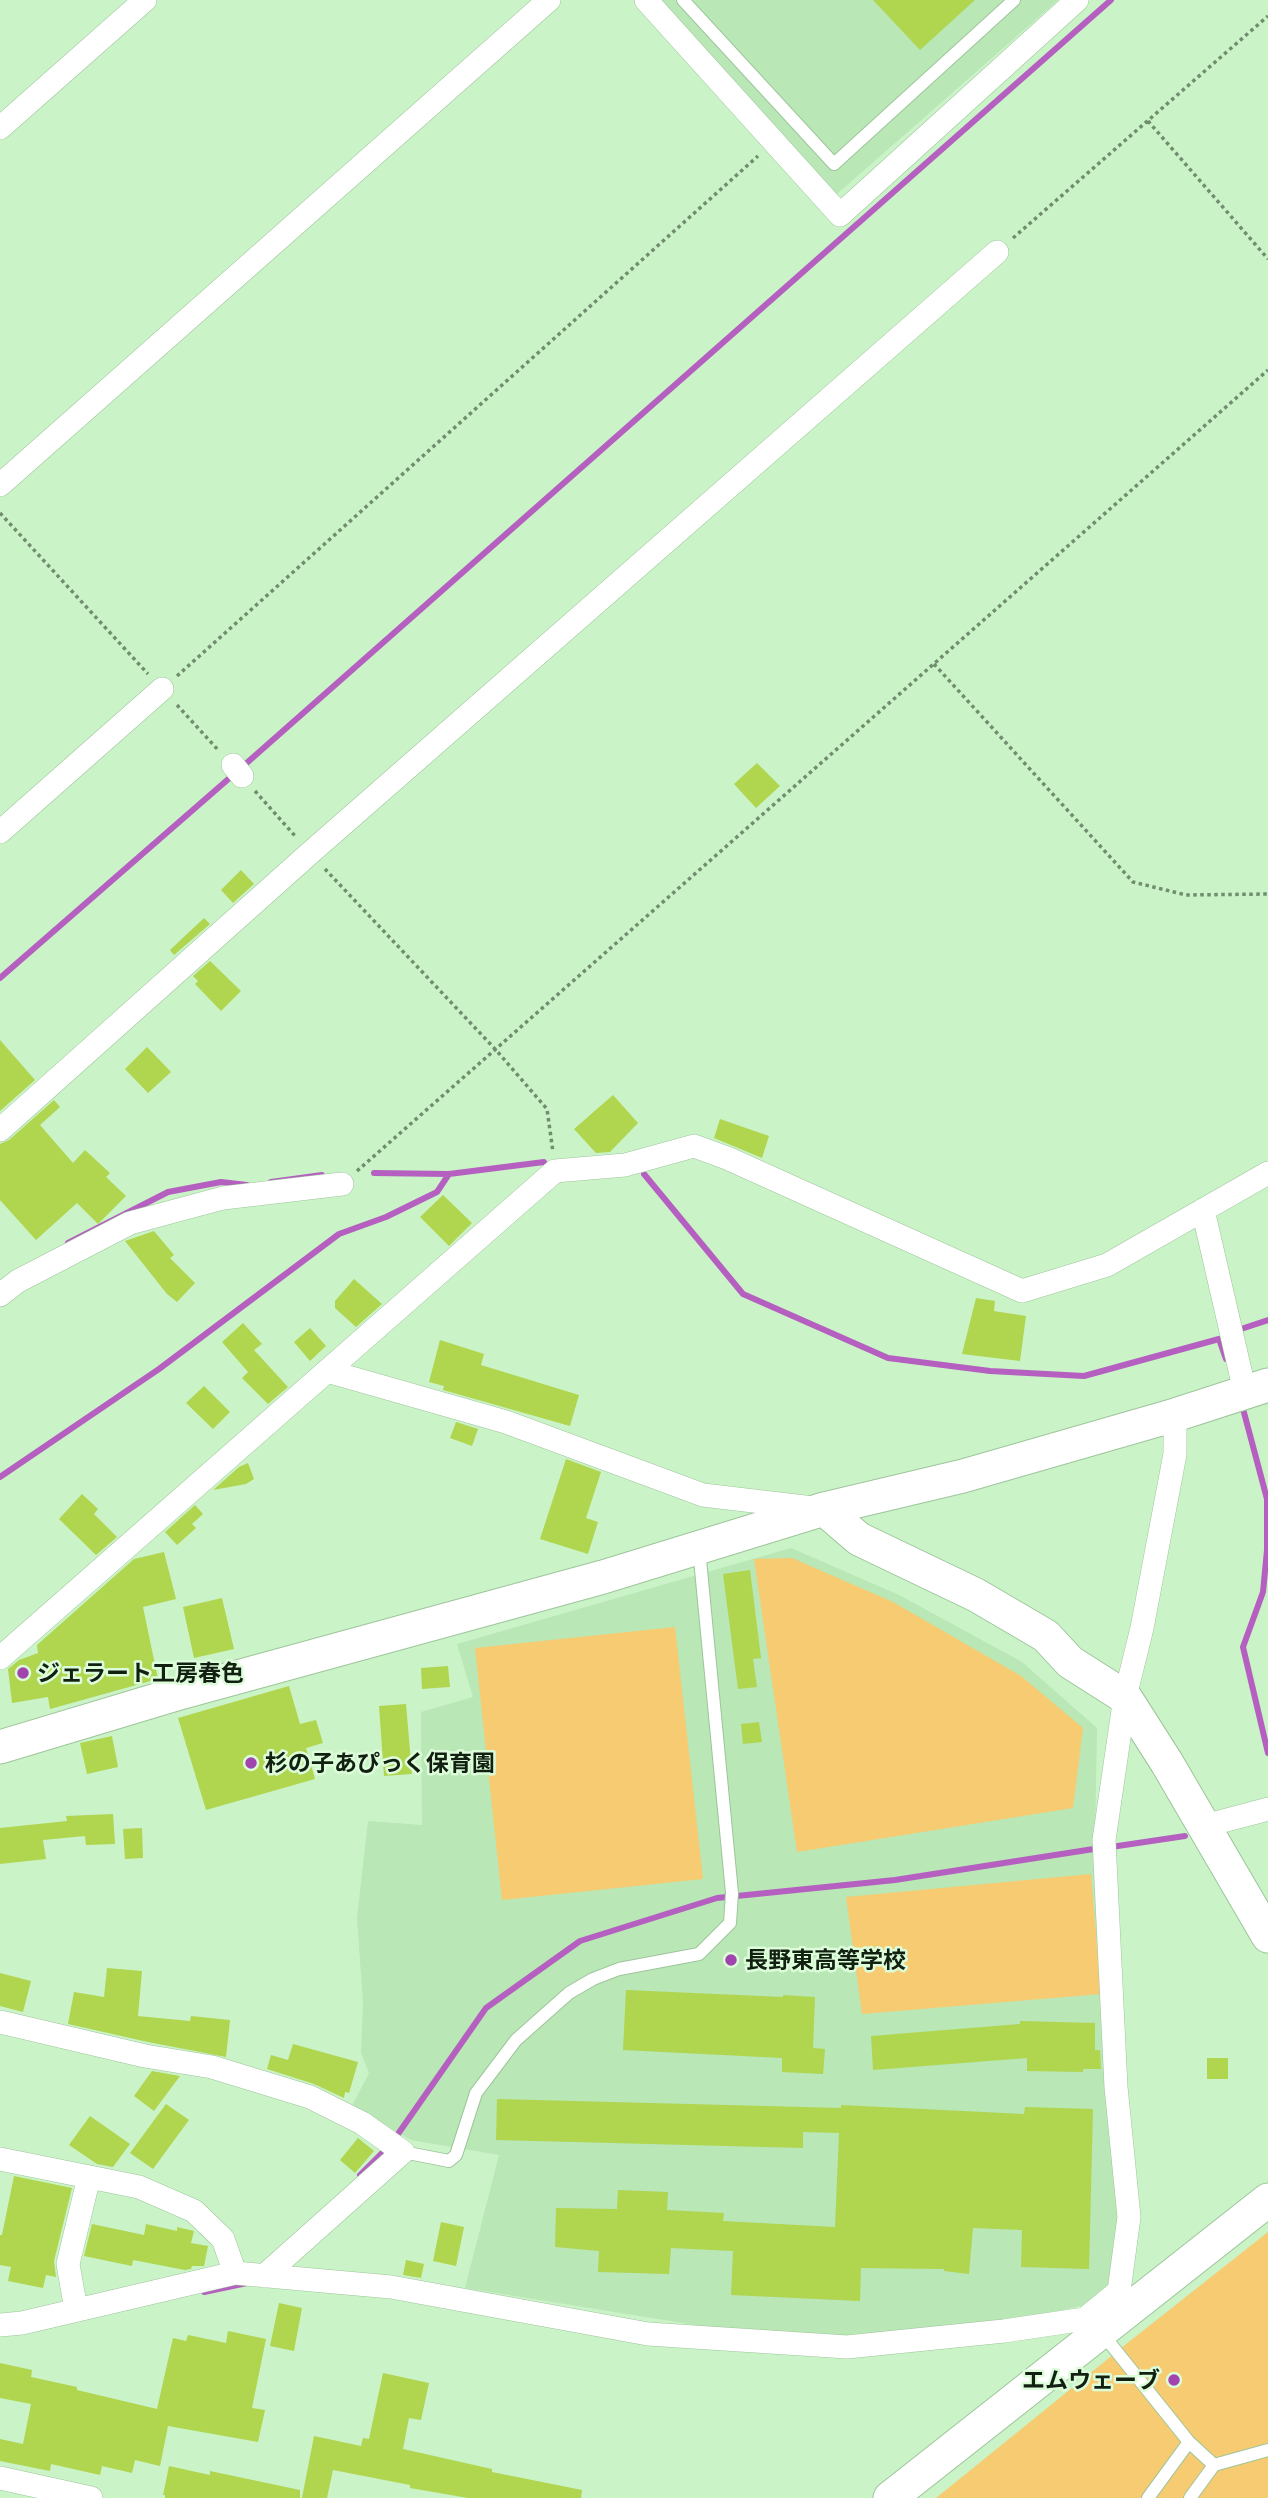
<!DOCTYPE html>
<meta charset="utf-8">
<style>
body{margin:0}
canvas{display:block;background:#caf3c7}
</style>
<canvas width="1268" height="2498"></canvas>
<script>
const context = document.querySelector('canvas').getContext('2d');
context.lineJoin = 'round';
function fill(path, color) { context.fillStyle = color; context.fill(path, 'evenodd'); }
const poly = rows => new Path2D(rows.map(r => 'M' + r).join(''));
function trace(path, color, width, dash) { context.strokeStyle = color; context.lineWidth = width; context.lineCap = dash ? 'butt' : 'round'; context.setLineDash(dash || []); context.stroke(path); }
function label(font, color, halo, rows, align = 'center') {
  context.font = font + ' "Exo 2","Noto Sans JP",sans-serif'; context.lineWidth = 5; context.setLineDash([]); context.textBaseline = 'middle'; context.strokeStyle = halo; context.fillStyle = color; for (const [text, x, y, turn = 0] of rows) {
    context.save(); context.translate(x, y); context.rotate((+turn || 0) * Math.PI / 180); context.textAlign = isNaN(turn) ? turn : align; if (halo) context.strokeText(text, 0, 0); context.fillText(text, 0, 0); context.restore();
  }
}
fill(poly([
 [658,0,1058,0,837,194],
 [791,1548,899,1595,1022,1662,1097,1728,1095,1837,1120,2216,1112,2289,1089,2304,1041,2315,846,2339,714,2328,465,2288,499,2155,411,2140,352,2106,369,2073,361,2053,363,2003,357,1918,368,1821,422,1825,421,1712,473,1697,457,1644]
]), '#b9e7b6');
fill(poly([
 [792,1558,893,1602,1021,1676,1083,1728,1073,1808,797,1852,754,1559],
 [675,1627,703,1879,502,1900,475,1648],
 [1091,1874,1101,1994,862,2014,846,1897],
 [1268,2232,1268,2498,936,2498,1130,2341]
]), '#f7cb71');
trace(poly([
 [241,768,1111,0],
 [0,978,233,775],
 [374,1173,449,1174,544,1162],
 [644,1174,743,1294,888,1358,990,1371,1084,1376,1219,1339,1226,1359],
 [271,1182,322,1175],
 [68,1243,168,1192,221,1182,247,1185],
 [1241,1329,1268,1320],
 [1242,1405,1267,1499,1267,1550,1263,1592,1243,1647,1268,1753],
 [0,1477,159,1369,339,1234,386,1217,437,1192,449,1174],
 [1111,1847,1185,1836],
 [398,2134,486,2008,580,1941,717,1898,895,1880,1100,1848],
 [360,2175,386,2149],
 [204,2292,247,2283]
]), '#b560c0', 6);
fill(poly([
 [873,0,975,0,920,50],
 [757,763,780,786,756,808,734,784],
 [241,870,254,884,233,903,221,890],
 [204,918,210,924,174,955,170,950],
 [210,961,241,991,221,1011,195,984,198,981,193,976],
 [0,1040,35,1080,0,1111],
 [147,1047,171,1072,148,1093,125,1069],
 [613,1095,638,1123,610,1152,596,1153,574,1129],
 [54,1100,60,1107,40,1125,73,1163,85,1150,110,1173,106,1177,126,1196,98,1224,77,1203,36,1240,0,1200,0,1144,9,1140],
 [720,1119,769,1136,762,1158,714,1138],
 [443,1195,472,1223,449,1246,420,1217],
 [154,1231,174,1255,170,1258,195,1283,177,1302,167,1294,125,1241],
 [354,1279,382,1304,356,1327,335,1308,335,1301],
 [976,1298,995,1301,994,1311,1026,1316,1020,1361,962,1354],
 [243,1323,262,1344,254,1350,288,1387,268,1404,242,1378,248,1372,222,1342],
 [310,1328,326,1346,310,1361,294,1342],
 [440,1340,484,1354,481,1365,579,1395,570,1426,443,1390,444,1386,429,1382],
 [204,1386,230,1412,213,1429,186,1403],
 [456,1422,478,1429,472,1446,450,1438],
 [566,1459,601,1472,586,1518,598,1522,588,1554,540,1539],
 [248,1463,254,1479,246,1484,213,1490,239,1467],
 [82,1494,98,1509,94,1514,117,1537,96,1555,59,1519],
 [195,1505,203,1514,192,1524,196,1528,177,1545,165,1532],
 [164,1552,176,1599,143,1607,158,1679,50,1709,48,1697,12,1703,8,1669,19,1660,38,1653,37,1645,134,1559],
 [750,1570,761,1658,753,1659,757,1687,738,1689,723,1574],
 [222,1598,234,1649,194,1658,183,1607],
 [448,1666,450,1687,422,1689,421,1668],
 [289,1686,300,1724,316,1720,323,1743,306,1748,315,1779,206,1810,178,1718],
 [406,1704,412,1774,384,1776,379,1706],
 [759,1722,762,1742,743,1744,741,1724],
 [112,1736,118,1767,87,1774,80,1743],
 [113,1814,115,1844,86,1845,85,1836,43,1840,46,1859,0,1864,0,1828,67,1821,66,1816],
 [142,1828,143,1858,125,1859,123,1829],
 [107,1968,142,1971,138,2016,190,2021,191,2016,230,2020,226,2057,148,2042,68,2024,74,1992,104,1997],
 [0,1973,31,1981,23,2012,0,2006],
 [626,1990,783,1997,783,1995,815,1997,813,2048,825,2049,823,2074,782,2072,782,2058,623,2050],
 [1020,2021,1095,2023,1095,2050,1100,2050,1101,2069,1083,2069,1083,2072,1027,2071,1027,2058,873,2070,871,2036,1020,2024],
 [293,2044,358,2062,349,2093,345,2092,344,2098,314,2084,267,2069,271,2055,288,2060],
 [1207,2058,1228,2058,1228,2079,1207,2079],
 [152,2071,180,2076,154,2111,134,2096],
 [497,2099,804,2107,841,2108,841,2105,1024,2114,1025,2107,1093,2109,1089,2269,1021,2267,1022,2230,973,2228,969,2274,944,2271,944,2269,861,2268,860,2301,731,2295,733,2251,671,2248,669,2274,598,2272,599,2251,555,2247,556,2208,617,2209,618,2190,668,2192,667,2210,724,2213,723,2221,835,2227,839,2133,803,2132,803,2148,496,2140],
 [166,2104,189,2120,153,2169,130,2153],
 [90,2116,130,2144,113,2167,97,2164,69,2145],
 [358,2138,374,2151,355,2173,340,2160],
 [14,2176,72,2188,54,2261,56,2277,46,2275,43,2288,8,2281,11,2267,0,2265,0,2235,2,2235],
 [441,2222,464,2227,456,2266,433,2261],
 [92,2224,144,2235,146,2224,177,2231,177,2227,194,2231,191,2243,208,2246,204,2266,192,2266,191,2269,185,2270,133,2260,132,2266,84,2256],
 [406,2260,424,2264,421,2278,403,2275],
 [279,2303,302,2308,294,2351,270,2346],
 [228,2331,266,2339,252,2408,265,2410,258,2442,168,2426,160,2466,135,2460,132,2473,102,2466,100,2475,51,2464,50,2471,0,2461,0,2439,23,2444,31,2404,0,2398,0,2363,32,2370,31,2377,77,2387,77,2390,157,2409,173,2338,186,2341,188,2335,226,2343],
 [383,2373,429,2383,421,2420,409,2418,403,2449,492,2469,492,2472,582,2490,581,2498,468,2498,410,2488,410,2485,333,2470,327,2498,302,2498,314,2436,361,2446,363,2438,369,2439],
 [169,2466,210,2475,210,2471,300,2490,300,2498,165,2498,165,2495,163,2495]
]), '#b0d54f');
const lane = poly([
 [683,0,834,164,1014,0],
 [403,2152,449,2161,456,2155,476,2093,516,2040,569,1993,593,1979,619,1969,699,1954,730,1923,732,1893,699,1549],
 [1101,2332,1189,2442,1214,2465],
 [1148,2498,1189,2442],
 [1190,2498,1214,2465,1268,2450]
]);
const street = poly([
 [646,0,840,215,1077,0],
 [0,128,145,0],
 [0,485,549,0],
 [233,765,242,776],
 [0,832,162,689],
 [0,1130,310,853,997,252],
 [1203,1210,1245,1392],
 [0,1295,18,1281,130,1223,223,1198,342,1184],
 [327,1371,506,1422,703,1495,813,1508],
 [0,1658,555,1171,625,1165,694,1146,727,1158,1022,1291,1107,1265,1268,1173],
 [1204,1826,1268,1809],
 [0,2022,145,2056,212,2067,310,2097,362,2123,403,2152,264,2276],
 [0,2159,139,2187,194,2211,223,2239,235,2273],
 [76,2310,68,2264,89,2177],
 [1085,2319,1119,2291,1129,2217,1116,2087,1104,1840,1125,1697,1142,1628,1175,1454,1175,1415],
 [0,2325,22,2323,235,2273,391,2287,648,2334,847,2347,1004,2331,1085,2319,1100,2332],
 [0,2478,91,2498]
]);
const secondary = poly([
 [824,1509,859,1539,976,1595,1046,1636,1070,1662,1125,1697,1167,1763,1268,1936],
 [0,1747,183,1692,603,1577,824,1509,963,1476,1175,1415,1268,1385],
 [890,2498,1268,2200]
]);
trace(lane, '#9ec59b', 14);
trace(street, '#9ec59b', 24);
trace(secondary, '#9ec59b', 35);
trace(poly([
 [1148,121,1268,259],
 [1013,238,1268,16],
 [0,513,148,674],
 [934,664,1133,882,1186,895,1268,894],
 [177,676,758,156],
 [177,705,219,751],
 [255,791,296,837],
 [325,869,496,1050,547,1109,553,1152],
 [357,1171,1268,370]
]), '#718d6f', 3.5, [3.5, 3.5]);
trace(lane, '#fff', 12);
trace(street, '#fff', 23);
trace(secondary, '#fff', 33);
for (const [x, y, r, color] of [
 [23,1673,7,"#a244ae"],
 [251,1763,7,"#a244ae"],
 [731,1960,7,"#a244ae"],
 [1174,2380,7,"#a244ae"]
]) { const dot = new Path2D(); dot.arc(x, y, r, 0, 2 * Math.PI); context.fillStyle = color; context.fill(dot); trace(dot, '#ddfdda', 2.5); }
label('bold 23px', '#112010', '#ddfdda', [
 ["ジェラート工房春色",37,1673],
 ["杉の子あぴっく保育園",265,1763],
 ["長野東高等学校",745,1960],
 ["エムウェーブ",1160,2380,"right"]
], 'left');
</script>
